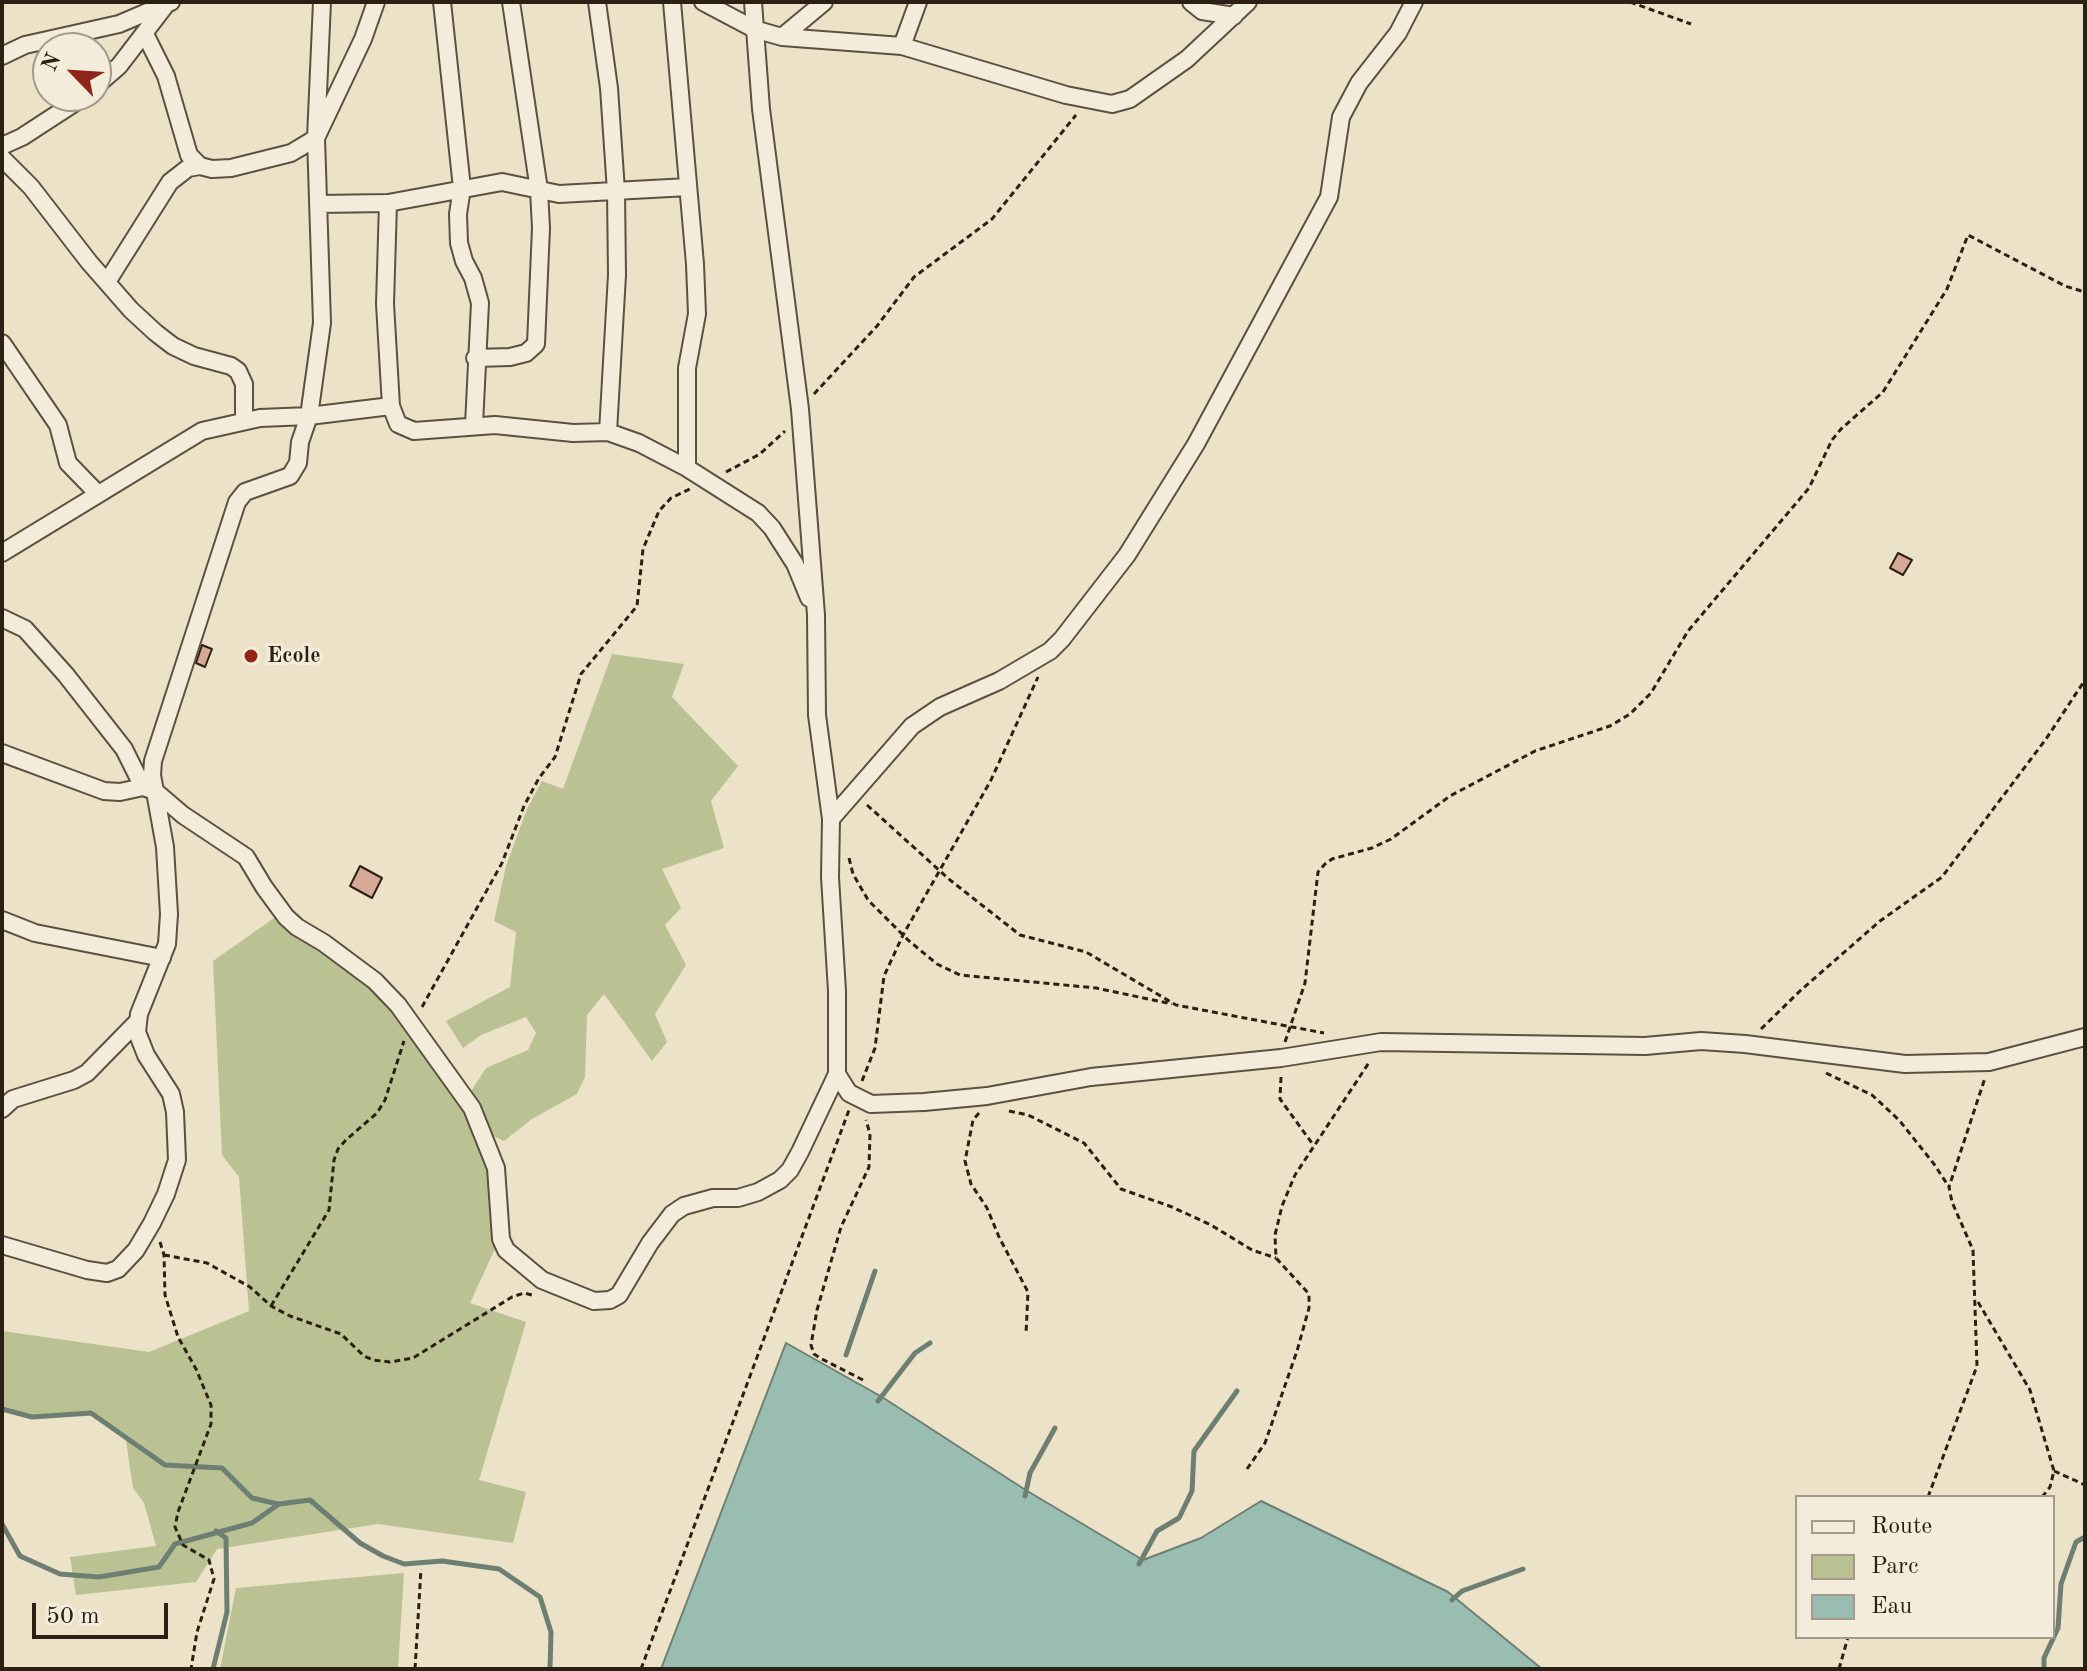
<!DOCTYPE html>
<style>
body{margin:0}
#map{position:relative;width:2087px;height:1671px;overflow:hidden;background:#ece2c7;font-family:"Old Standard TT",serif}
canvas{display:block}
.frame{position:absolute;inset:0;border:4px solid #2c2014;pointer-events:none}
.legend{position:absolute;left:1795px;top:1495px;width:260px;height:144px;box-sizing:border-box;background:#f3ecdb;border:2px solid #a39a8b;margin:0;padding:10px 14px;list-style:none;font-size:24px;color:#2c2014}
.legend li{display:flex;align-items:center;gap:16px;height:40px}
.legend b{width:40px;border:2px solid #a39a8b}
.north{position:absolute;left:32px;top:32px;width:80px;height:80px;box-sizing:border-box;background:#f3ecdb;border:2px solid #a39a8b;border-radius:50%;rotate:295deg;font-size:22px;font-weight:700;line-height:32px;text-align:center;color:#2c2014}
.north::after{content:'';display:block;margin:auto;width:28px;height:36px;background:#8f2418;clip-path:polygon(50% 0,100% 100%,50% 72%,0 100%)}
.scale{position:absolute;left:32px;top:1603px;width:136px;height:36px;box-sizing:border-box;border:4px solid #2c2014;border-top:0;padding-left:10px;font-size:24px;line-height:28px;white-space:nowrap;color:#2c2014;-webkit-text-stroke:6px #f3ecdb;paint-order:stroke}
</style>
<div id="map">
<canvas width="2087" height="1671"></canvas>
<div class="frame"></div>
<ul class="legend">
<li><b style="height:10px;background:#f3ecdb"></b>Route</li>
<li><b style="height:22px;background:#bac293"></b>Parc</li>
<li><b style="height:22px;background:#99beb1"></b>Eau</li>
</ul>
<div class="north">N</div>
<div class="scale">50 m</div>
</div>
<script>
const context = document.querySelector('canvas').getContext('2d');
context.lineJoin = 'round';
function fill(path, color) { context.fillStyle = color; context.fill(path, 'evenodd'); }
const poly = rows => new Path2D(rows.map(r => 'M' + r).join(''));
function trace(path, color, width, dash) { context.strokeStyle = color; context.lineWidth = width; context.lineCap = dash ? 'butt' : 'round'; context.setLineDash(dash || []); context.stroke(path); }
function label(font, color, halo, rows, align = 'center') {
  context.font = font + ' "Old Standard TT",serif'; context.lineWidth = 6; context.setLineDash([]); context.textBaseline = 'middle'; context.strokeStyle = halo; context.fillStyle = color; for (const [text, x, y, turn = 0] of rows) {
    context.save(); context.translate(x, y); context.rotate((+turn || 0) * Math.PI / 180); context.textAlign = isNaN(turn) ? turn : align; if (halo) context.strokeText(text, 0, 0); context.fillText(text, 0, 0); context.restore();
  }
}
fill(poly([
 [612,654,684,664,672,697,738,766,711,801,724,848,662,869,681,908,665,925,686,965,655,1014,667,1042,652,1061,604,994,587,1015,585,1077,577,1094,532,1119,504,1141,476,1128,488,1153,499,1240,470,1303,526,1322,479,1480,526,1492,513,1543,378,1524,217,1549,196,1582,76,1595,70,1557,156,1546,144,1503,133,1488,125,1434,91,1413,32,1417,2,1409,2,1331,149,1352,249,1311,239,1177,222,1155,213,961,277,916,356,975,401,1015,422,1053,464,1102,486,1068,528,1050,536,1033,526,1017,481,1035,463,1048,446,1021,510,987,516,932,494,921,506,866,527,809,542,781,563,789],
 [404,1573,398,1669,220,1669,236,1588]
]), '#bac293');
const water = poly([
 [786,1343,882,1397,1024,1489,1143,1560,1201,1538,1261,1501,1448,1592,1542,1669,661,1669,786,1343]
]);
fill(water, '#99beb1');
trace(water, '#6d7f72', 2);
trace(poly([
 [846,1355,875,1271],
 [878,1401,915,1353,930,1343],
 [2,1409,32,1417,91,1413,165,1465,222,1468,252,1498,278,1504],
 [1025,1496,1030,1473,1055,1428],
 [2,1524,20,1556,60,1574,99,1577,159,1567,175,1544,252,1523,279,1504,310,1500,360,1543,383,1556,404,1564,442,1561,499,1569,540,1597,551,1632,550,1669],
 [1139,1564,1157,1531,1179,1518,1192,1491,1194,1451,1237,1391],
 [1452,1600,1462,1591,1523,1569],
 [213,1669,227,1612,226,1538,216,1531],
 [2044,1669,2044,1658,2058,1628,2061,1584,2076,1542,2085,1537]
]), '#6d7f72', 5);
const building = poly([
 [1898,553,1912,560,1903,575,1890,568,1898,553],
 [202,645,212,649,205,667,196,663,202,645],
 [360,866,382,878,372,898,350,886,360,866]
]);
fill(building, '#d7a895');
trace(building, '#2c2014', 2);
const minor = poly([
 [442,2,462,188,458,214,459,243,464,261,473,278,480,303,474,425],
 [597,2,609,88,616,191,617,275,608,432],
 [672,2,695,264,697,314,687,368,687,468],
 [703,2,754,29,782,37,902,46,1066,95,1112,104,1130,99,1187,59,1248,2],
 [753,2,761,109,800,409,816,615,817,715,831,819,830,877,837,991,837,1074,849,1093,871,1104,924,1102,987,1096,1091,1077,1281,1058,1381,1042,1645,1046,1701,1041,1745,1044,1905,1064,1989,1062,2085,1037],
 [1191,2,1202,11,1234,16],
 [145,34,166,76,189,155,200,166,212,169,231,168,291,153,316,138,363,39,376,2],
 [782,37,824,2],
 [902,46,918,2],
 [2,56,25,45,119,24,171,2],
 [96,86,119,66,165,6],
 [2,146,22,137,85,96],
 [2,158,31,187,89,262,131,310,156,333,173,346,194,356,231,366,238,371,244,384,244,421],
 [388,203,385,304,391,406],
 [318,204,388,203,502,182,559,194,688,187],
 [107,282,170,182,188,168,200,166],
 [2,343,58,425,68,463,98,494],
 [475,358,510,357,526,353,536,344,541,228,539,190,511,2],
 [2,553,202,431,260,418,309,416,391,406,398,424,414,431,495,425,573,433,608,432,639,443,687,468,758,513,772,528,795,564,809,598],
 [2,618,25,629,66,675,124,749,143,787,155,791,183,815,246,857,264,887,286,917,297,927,324,943,375,981,398,1005,472,1108,496,1168,501,1239,506,1250,542,1280,594,1301,610,1300,619,1295,650,1243,672,1214,684,1206,713,1198,738,1198,758,1192,780,1180,790,1170,800,1152,837,1074],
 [2,753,104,791,120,792,143,787],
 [831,819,912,726,940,707,999,681,1050,651,1062,639,1127,555,1196,444,1329,197,1341,117,1359,83,1398,33,1414,2],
 [2,920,35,933,162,958],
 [2,1109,13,1099,74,1080,87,1073,137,1022],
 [2,1245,87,1270,107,1273,118,1269,136,1250,152,1223,166,1194,177,1160,175,1112,171,1094,146,1055,137,1032,139,1014,167,944,169,914,165,847,152,775,153,761,237,502,245,492,290,476,298,463,300,442,309,416,322,323,316,138,322,2]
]);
trace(minor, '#5c5041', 20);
trace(poly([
 [1630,2,1691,24],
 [814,394,877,326,914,277,992,219,1076,115],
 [726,472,760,454,785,431],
 [867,805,950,880,1020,935,1086,952,1176,1005,1324,1033],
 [849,858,853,874,868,900,908,940,937,964,960,975,1096,988,1172,1004],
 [422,1007,502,863,524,806,539,778,555,757,581,674,637,606,643,549,659,511,671,498,690,489],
 [1761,1029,1801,990,1880,921,1942,877,2046,739,2085,680],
 [1285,1042,1305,983,1318,872,1325,864,1332,859,1372,848,1391,839,1450,796,1535,751,1610,726,1630,714,1651,693,1688,631,1809,488,1832,440,1841,429,1883,392,1947,289,1968,235,2065,286,2085,292],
 [1826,1073,1872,1095,1899,1120,1934,1164,1949,1187],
 [1281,1077,1280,1099,1314,1146],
 [862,1081,875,1048,884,976,903,935,991,780,1038,677],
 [1009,1111,1028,1115,1084,1143,1121,1189,1172,1207,1211,1225,1252,1250,1276,1258],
 [979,1113,973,1120,965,1161,971,1184,987,1208,999,1237,1028,1292,1026,1334],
 [160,1242,164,1255,165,1295,178,1337,196,1369,211,1405,211,1424,178,1512,175,1527,183,1545,209,1560,214,1579,197,1632,191,1669],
 [164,1255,207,1263,250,1287,271,1306,290,1316,341,1334,364,1356,373,1360,390,1362,413,1358,512,1297,524,1293,532,1295],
 [1978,1302,2030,1390,2054,1471,2050,1487,2042,1497],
 [271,1306,329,1210,334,1160,338,1149,346,1140,377,1113,385,1100,404,1041],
 [863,1380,820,1358,814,1354,811,1345,817,1310,841,1227,869,1167,870,1134,866,1120],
 [1247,1469,1265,1443,1297,1351,1309,1308,1309,1294,1276,1258,1275,1235,1282,1206,1295,1175,1370,1061],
 [2054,1471,2085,1485],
 [1928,1497,1977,1366,1973,1250,1952,1202,1949,1187,1985,1078],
 [415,1669,421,1569],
 [641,1669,849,1110],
 [1839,1669,1848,1637]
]), '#2c2014', 3, [6, 4]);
trace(minor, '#f3ecdb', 16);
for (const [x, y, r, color] of [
 [251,656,8,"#8f2418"]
]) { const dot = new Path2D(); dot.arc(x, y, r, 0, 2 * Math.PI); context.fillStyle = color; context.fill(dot); trace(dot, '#f3ecdb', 3); }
label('bold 22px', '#2c2014', '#f3ecdb', [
 ["Ecole",267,656]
], 'left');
</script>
